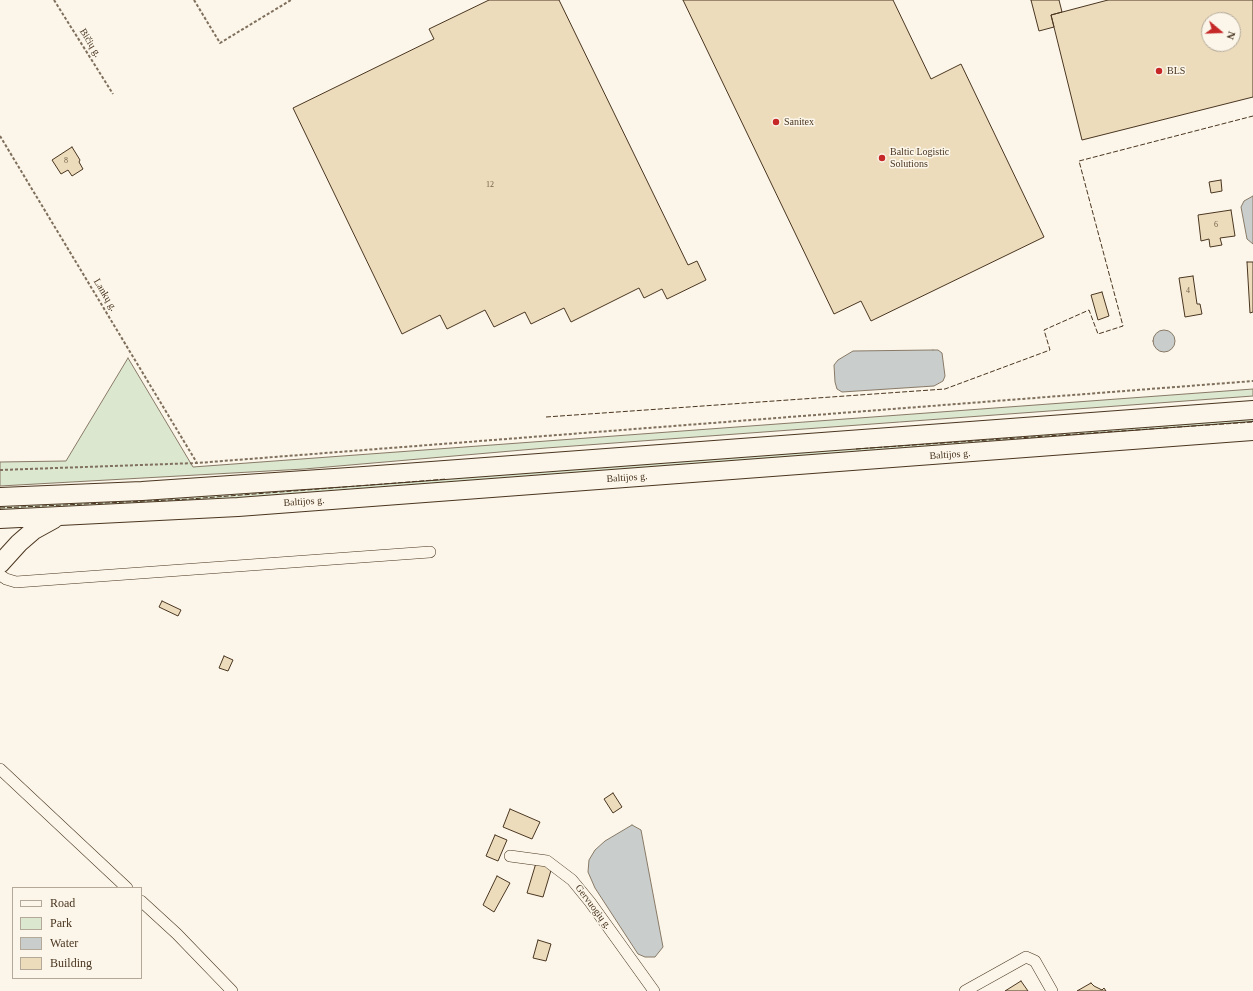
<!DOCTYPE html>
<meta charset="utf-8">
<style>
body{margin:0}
#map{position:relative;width:1253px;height:991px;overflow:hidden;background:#fbf6e9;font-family:"Times New Roman",serif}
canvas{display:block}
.legend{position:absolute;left:12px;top:887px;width:130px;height:92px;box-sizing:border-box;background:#fbf6e9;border:1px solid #b4a999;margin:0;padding:5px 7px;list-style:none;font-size:12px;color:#4a3520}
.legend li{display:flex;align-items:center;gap:8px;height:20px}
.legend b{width:20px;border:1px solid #b4a999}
.north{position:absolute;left:1201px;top:12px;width:40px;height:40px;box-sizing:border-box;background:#fbf6e9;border:1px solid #b4a999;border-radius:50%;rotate:109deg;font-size:11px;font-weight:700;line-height:16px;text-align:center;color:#4a3520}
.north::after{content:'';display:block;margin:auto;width:14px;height:18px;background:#c62828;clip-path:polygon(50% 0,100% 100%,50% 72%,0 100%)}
</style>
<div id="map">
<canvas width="1253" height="991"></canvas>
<ul class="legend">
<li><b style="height:5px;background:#fbf6e9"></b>Road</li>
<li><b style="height:11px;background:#dce7d0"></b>Park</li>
<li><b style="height:11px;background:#c9cecd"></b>Water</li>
<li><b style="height:11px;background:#ecdcbc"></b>Building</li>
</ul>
<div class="north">N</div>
</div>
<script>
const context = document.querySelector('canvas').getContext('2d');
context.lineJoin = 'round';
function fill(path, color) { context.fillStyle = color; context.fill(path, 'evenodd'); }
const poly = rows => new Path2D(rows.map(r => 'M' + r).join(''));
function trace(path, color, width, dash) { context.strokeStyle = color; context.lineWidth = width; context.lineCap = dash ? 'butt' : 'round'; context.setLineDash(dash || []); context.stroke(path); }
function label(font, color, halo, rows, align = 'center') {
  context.font = font + ' "Times New Roman",serif'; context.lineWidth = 3; context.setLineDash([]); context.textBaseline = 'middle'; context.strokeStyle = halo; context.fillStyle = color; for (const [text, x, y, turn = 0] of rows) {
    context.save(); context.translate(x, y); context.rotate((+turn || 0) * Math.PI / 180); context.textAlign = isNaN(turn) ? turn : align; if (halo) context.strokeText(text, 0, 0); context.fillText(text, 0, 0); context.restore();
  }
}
const green = poly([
 [128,358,193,467,1253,389,1253,396,546,448,304,469,0,486,0,462,66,461,128,358],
 [1253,417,1253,424,188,502,0,511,0,502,1253,417]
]);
fill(green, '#dce7d0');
trace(green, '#887966', 1);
const water = poly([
 [1253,196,1253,244,1247,239,1241,207,1244,201,1253,196],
 '1153 341a11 11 0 1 1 22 0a11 11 0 1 1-22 0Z',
 [933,350,938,350,942,353,945,376,943,381,934,386,842,392,837,389,835,382,834,365,838,360,853,351,933,350],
 [632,825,641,830,663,947,655,957,645,957,638,954,595,888,588,872,589,860,595,850,605,841,632,825]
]);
fill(water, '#c9cecd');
trace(water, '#887966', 1);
const building = poly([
 [489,0,559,0,688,265,697,261,706,280,667,299,662,289,644,298,639,288,571,322,564,308,531,324,525,312,494,327,485,310,447,329,440,315,402,334,293,108,434,39,429,29,489,0],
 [683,0,893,0,931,79,961,64,1044,237,871,321,861,301,834,314,683,0],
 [1031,0,1059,0,1062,12,1051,15,1054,27,1039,31,1031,0],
 [1108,0,1253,0,1253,97,1082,140,1051,15,1108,0],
 [1209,20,1233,20,1233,44,1209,44,1209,20],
 [72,147,80,160,79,162,83,169,72,176,68,170,61,174,52,160,72,147],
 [1221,180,1222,191,1211,193,1209,182,1221,180],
 [1231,210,1235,236,1220,238,1222,245,1210,247,1209,239,1201,241,1198,215,1231,210],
 [1247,262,1253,262,1253,312,1250,313,1247,262],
 [1193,276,1197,304,1200,304,1202,314,1185,317,1179,278,1193,276],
 [1102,292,1109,316,1098,320,1091,295,1102,292],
 [162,601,181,610,178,616,159,607,162,601],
 [224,656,233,660,228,671,219,668,224,656],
 [613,793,622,807,613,813,604,799,613,793],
 [510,809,540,822,532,839,503,827,510,809],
 [495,835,507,840,498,861,486,856,495,835],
 [536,863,552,867,543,897,527,893,536,863],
 [497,876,510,883,494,912,483,905,497,876],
 [538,940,551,944,546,961,533,958,538,940],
 [1021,981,1028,991,1005,991,1021,981],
 [1091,983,1094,986,1102,990,1104,988,1106,991,1077,991,1091,983]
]);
fill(building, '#ecdcbc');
trace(building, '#4a3520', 1);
const minor = poly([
 [0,575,6,579,16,582,430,552],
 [0,769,127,888],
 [510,856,547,861,572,880,590,902,654,991],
 [141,901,177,934,232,991],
 [965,991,1026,957,1035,961,1052,991]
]);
const trunk = poly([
 [0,497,142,491,364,476,1253,410],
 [0,519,238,507,1253,431],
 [0,564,19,543,34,530,54,519]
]);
trace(minor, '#4a3520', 12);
trace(trunk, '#4a3520', 20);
trace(poly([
 [54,0,113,94],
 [194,0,220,43,291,0],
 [0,136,197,463],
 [0,470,197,463,1253,381]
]), '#7f6f5c', 2, [3, 2]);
trace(minor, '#fbf6e9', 11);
trace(trunk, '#fbf6e9', 18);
trace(poly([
 [546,417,945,389,1050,350,1044,330,1089,310,1098,334,1123,326,1079,161,1253,116],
 [856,449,1253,422],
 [0,508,190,499,447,479]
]), '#4a3520', 1, [5, 2]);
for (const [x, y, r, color] of [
 [1159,71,4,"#c62828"],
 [776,122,4,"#c62828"],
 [882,158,4,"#c62828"]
]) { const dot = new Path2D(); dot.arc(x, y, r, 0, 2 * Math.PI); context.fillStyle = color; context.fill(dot); trace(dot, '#fbf6e9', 1.5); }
label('8px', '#725f47', null, [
 ["8",66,161],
 ["12",490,185],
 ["6",1216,225],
 ["4",1188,291]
]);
label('10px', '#4a3520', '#fbf6e9', [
 ["Bičių g.",90,43,58],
 ["Lankų g.",105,295,59],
 ["Baltijos g.",950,455,-4],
 ["Baltijos g.",627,478,-4],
 ["Baltijos g.",304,502,-4],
 ["Gervuogių g.",593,907,53]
]);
label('10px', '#4a3520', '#fbf6e9', [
 ["BLS",1167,71],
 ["Sanitex",784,122],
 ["Baltic Logistic",890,152],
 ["Solutions",890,164]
], 'left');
</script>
